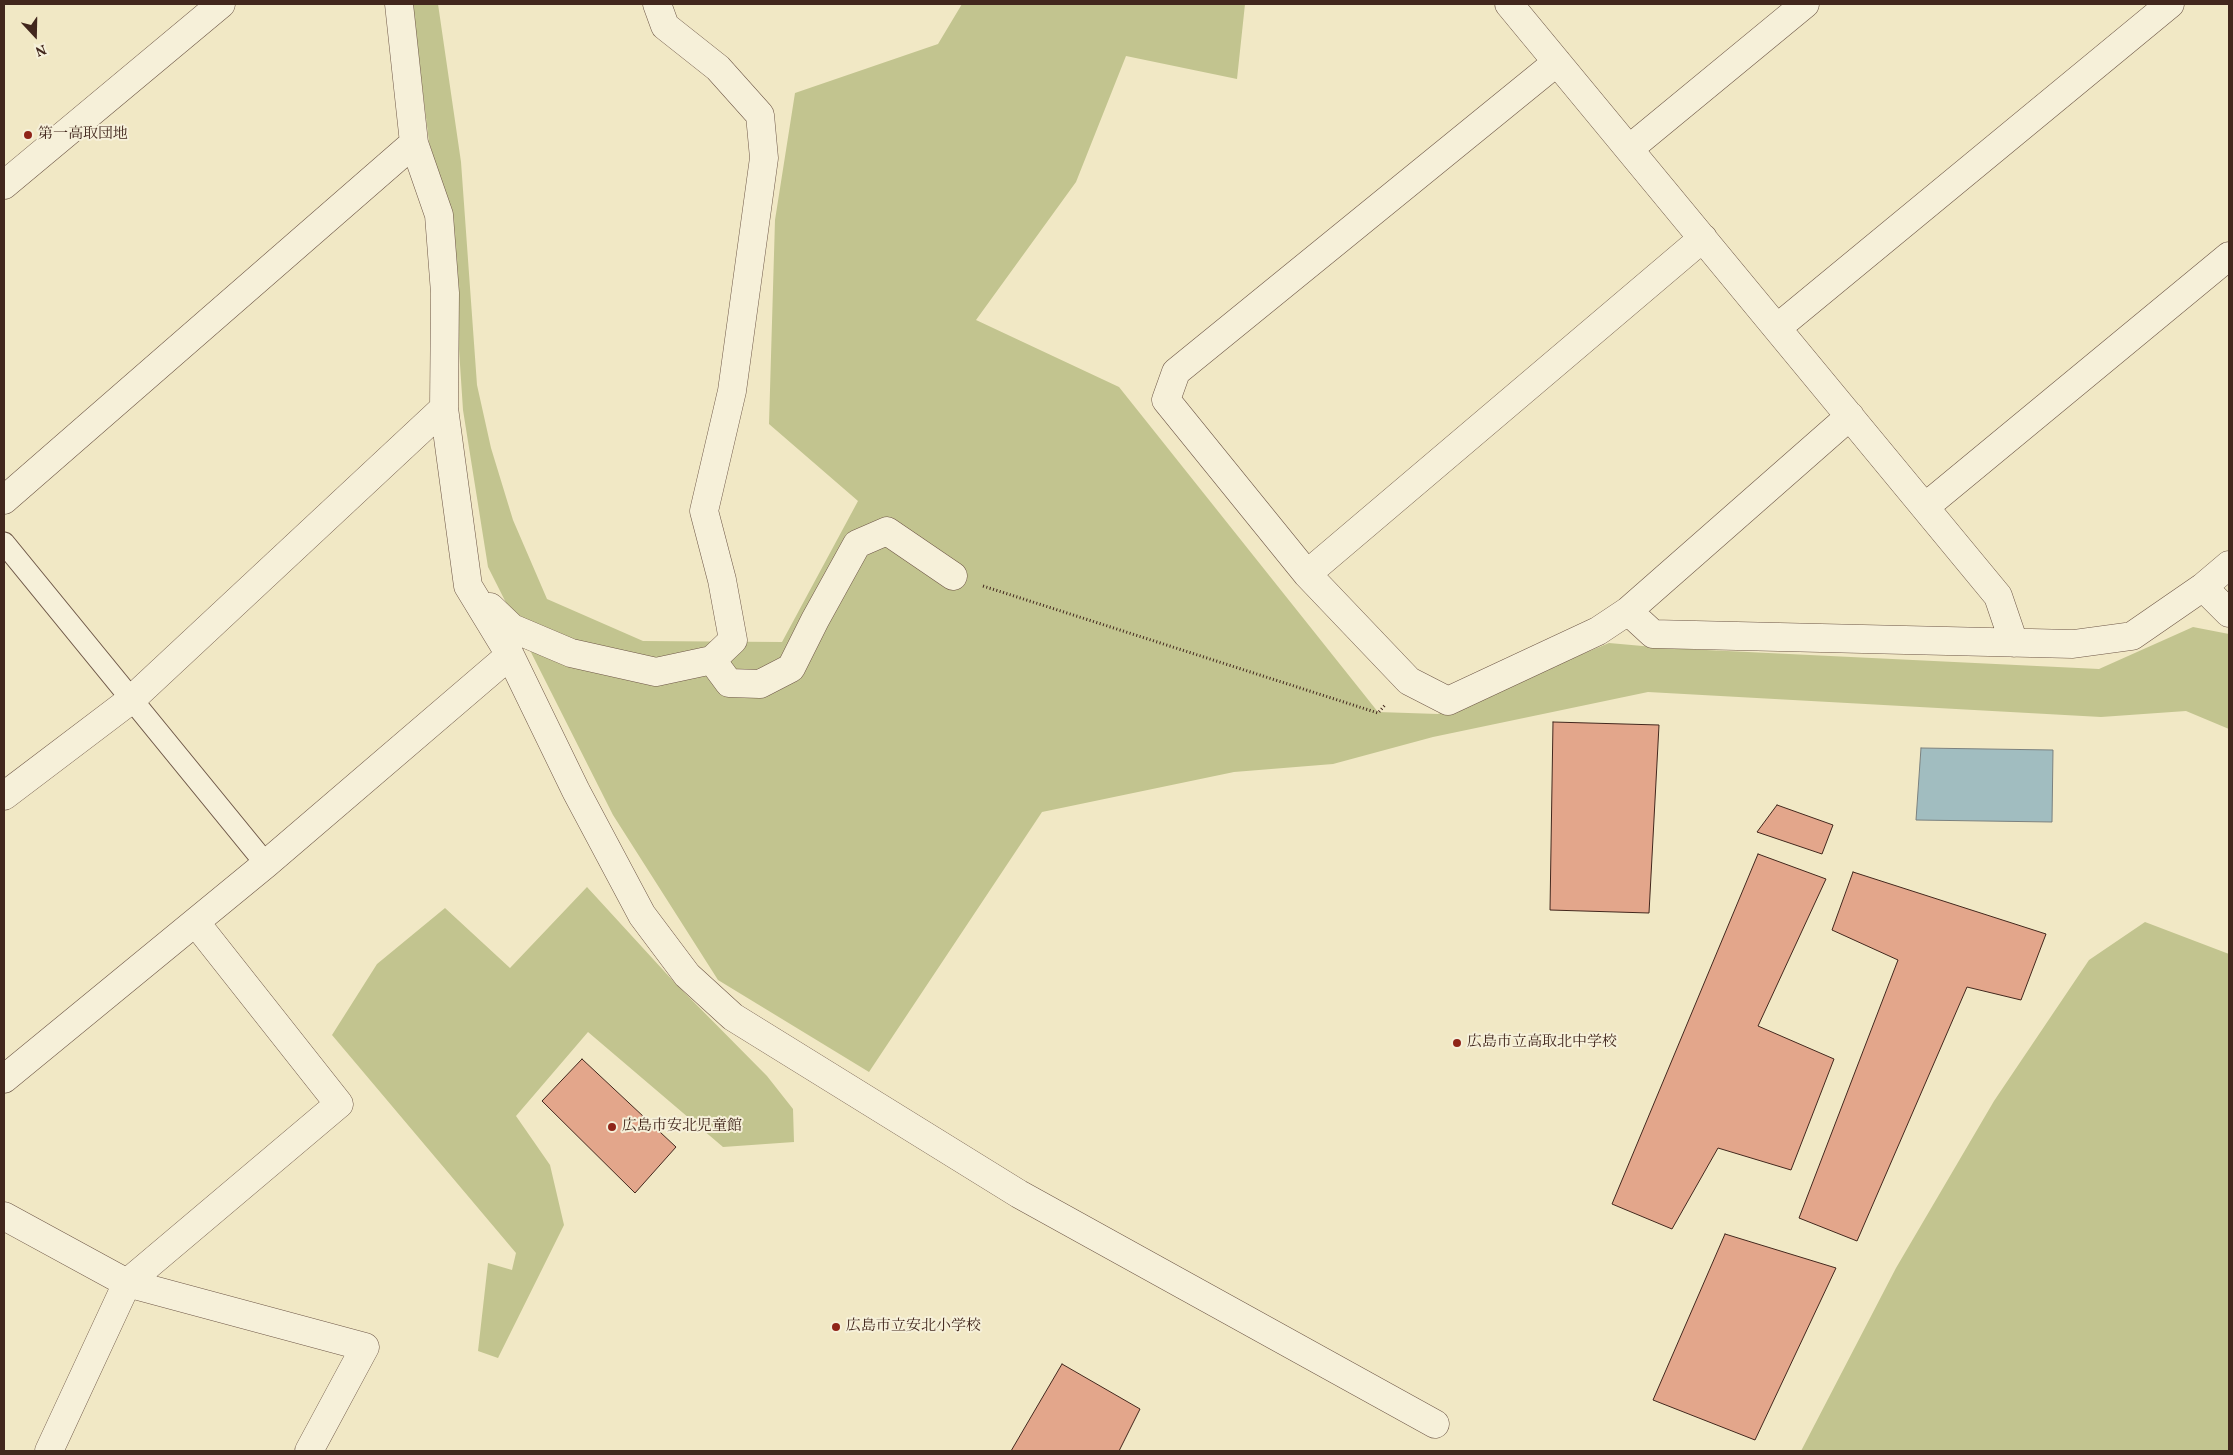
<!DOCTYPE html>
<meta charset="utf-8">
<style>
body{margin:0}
#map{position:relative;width:2233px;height:1455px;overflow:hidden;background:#f1e8c5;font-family:Vollkorn,serif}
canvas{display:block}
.frame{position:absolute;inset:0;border:5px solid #42271d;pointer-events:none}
.north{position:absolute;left:10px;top:10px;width:50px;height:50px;-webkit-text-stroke:4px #f6f0d9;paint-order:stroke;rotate:159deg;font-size:14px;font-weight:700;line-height:20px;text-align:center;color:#42271d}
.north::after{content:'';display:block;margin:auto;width:18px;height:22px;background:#42271d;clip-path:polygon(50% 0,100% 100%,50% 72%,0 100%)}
</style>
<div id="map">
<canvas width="2233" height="1455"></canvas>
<div class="frame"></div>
<div class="north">N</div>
</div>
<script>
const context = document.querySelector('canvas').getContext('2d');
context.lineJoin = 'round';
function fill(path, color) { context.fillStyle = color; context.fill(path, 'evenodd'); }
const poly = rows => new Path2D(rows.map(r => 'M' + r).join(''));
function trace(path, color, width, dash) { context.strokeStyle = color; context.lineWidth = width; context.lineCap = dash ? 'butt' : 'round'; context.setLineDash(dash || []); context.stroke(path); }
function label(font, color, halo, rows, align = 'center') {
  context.font = font + ' Vollkorn,"Noto Serif JP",serif'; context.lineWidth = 4; context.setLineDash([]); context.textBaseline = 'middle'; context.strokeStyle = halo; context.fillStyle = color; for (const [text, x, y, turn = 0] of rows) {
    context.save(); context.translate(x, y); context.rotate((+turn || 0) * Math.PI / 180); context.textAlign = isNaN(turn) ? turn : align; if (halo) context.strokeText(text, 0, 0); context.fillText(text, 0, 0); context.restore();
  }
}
fill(poly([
 [412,4,438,4,461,162,477,385,491,448,513,520,547,599,643,641,782,642,858,501,769,424,775,220,795,93,938,44,962,4,1245,4,1237,79,1126,56,1076,182,976,320,1119,387,1378,712,1438,714,1609,643,1665,648,2099,669,2193,627,2229,634,2229,729,2186,711,2101,717,1648,692,1433,737,1333,764,1234,772,1042,812,869,1072,718,980,613,815,488,567,463,410,450,213,429,142],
 [587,887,675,983,767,1076,793,1109,794,1142,723,1147,588,1032,516,1116,550,1165,564,1225,498,1358,478,1351,488,1263,512,1270,516,1253,332,1035,377,964,445,908,510,968],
 [2145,922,2229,954,2229,1451,1801,1451,1896,1268,1994,1101,2089,960]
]), '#c2c48f');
const water = poly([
 [1921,748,2053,750,2052,822,1916,820,1921,748]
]);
fill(water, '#a1bdc0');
trace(water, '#7b817f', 1);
const building = poly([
 [1553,722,1659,725,1649,913,1550,910,1553,722],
 [1777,805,1833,825,1822,854,1757,832,1777,805],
 [1758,854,1826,879,1758,1026,1834,1059,1791,1170,1718,1148,1672,1229,1612,1204,1758,854],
 [1853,872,2046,934,2021,1000,1967,987,1857,1241,1799,1218,1898,960,1832,930,1853,872],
 [582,1059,676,1147,635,1193,542,1101,582,1059],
 [1725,1234,1836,1268,1755,1440,1653,1400,1725,1234],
 [1062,1364,1140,1409,1119,1451,1011,1451,1062,1364]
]);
fill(building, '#e3a68b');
trace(building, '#42271d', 1);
const lane = poly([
 [4,543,266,864]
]);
const street = poly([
 [399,4,414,143,439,215,445,293,444,408,468,586,510,655,576,791,642,915,687,975,733,1017,1019,1194,1435,1424],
 [1509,4,1998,596,2014,643],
 [1557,62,1176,372,1166,400,1307,574,1409,681,1448,701,1598,631,1628,611,1850,416],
 [1629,149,1805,4],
 [4,185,221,4],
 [1777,328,2170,4],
 [4,500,414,143],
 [1925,507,2229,256],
 [1307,574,1703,238],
 [2203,587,2229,613],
 [490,607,512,628,571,653,656,672,712,660,733,640,722,580,704,511,732,391,764,158,760,115,718,68,665,26,657,4],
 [1628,611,1653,634,2073,644,2132,636,2203,587,2229,565],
 [712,660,729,683,760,684,791,668,815,620,857,544,887,531,953,576],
 [4,796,132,699,444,408],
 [4,1079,266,864,510,655],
 [4,1216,127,1283,365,1347,309,1451],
 [49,1451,127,1283,339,1104,196,923]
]);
trace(lane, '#6e5747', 23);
trace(street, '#6e5747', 29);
trace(poly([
 [983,586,1378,713,1386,704]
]), '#42271d', 3, [1, 2.5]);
trace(lane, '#f6f0d9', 21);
trace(street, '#f6f0d9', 28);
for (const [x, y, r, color] of [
 [28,135,5,"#8f2418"],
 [1457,1043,5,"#8f2418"],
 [612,1127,5,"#8f2418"],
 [836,1327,5,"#8f2418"]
]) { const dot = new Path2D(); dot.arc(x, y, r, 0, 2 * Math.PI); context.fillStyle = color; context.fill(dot); trace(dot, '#f6f0d9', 2); }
label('15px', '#42271d', '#f6f0d9', [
 ["第一高取団地",38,135],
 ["広島市立高取北中学校",1467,1043],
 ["広島市安北児童館",622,1127],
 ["広島市立安北小学校",846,1327]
], 'left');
</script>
